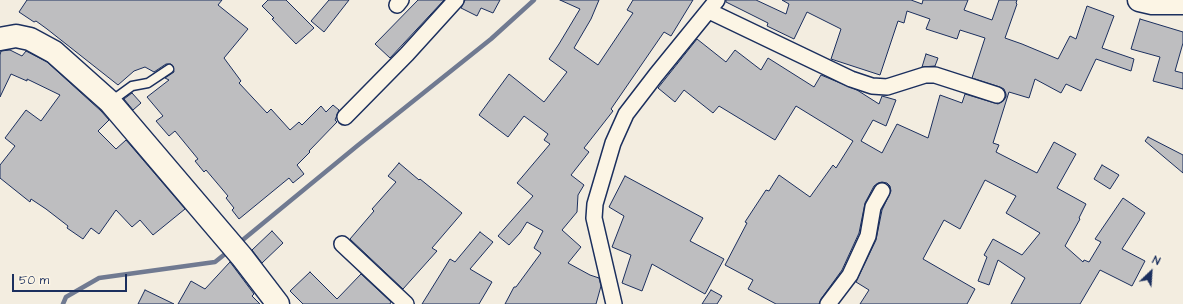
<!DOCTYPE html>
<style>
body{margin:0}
#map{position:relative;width:1183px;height:304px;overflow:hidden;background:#f3ede0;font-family:"Architects Daughter",sans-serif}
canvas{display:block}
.north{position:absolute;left:1131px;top:252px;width:40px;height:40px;-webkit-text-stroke:3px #fcf5e5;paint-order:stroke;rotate:25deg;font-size:11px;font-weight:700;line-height:16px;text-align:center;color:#1b2f5e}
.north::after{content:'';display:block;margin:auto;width:14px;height:18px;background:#1b2f5e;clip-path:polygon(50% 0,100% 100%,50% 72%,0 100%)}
.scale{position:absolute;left:12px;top:274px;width:115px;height:18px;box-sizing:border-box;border:2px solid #1b2f5e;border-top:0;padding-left:5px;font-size:12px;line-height:14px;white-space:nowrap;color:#1b2f5e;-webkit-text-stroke:3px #fcf5e5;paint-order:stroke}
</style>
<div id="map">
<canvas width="1183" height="304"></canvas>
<div class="north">N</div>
<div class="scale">50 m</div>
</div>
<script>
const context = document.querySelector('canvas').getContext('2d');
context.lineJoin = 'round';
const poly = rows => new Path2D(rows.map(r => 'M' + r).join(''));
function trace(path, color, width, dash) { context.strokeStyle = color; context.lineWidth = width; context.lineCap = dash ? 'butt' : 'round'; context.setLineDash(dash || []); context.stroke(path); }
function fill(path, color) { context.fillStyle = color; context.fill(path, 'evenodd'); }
trace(poly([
 [239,243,357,146,491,39,534,0],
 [63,304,66,297,99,278,215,262,230,250]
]), '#707a91', 4.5);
const building = poly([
 [27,0,222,0,218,5,248,29,224,58,241,81,239,83,267,113,271,109,290,130,299,122,302,125,321,106,326,112,333,105,339,110,335,120,337,122,309,151,310,152,297,165,304,174,293,183,289,178,239,219,232,210,234,208,226,198,228,196,206,170,204,172,195,161,198,159,175,131,169,136,156,121,163,116,147,97,169,80,165,78,174,72,173,66,171,64,166,64,154,72,145,67,134,71,118,85,47,29,36,21,34,22,19,12,27,0],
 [268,0,286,0,314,28,296,44,272,19,274,18,262,6,268,0],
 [329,0,349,0,324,32,311,21,329,0],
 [418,0,444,0,390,58,375,44,418,0],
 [465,0,500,0,493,13,481,8,477,16,461,8,465,0],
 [560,0,599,0,591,19,574,48,598,65,633,13,627,10,633,0,693,0,671,36,664,32,611,109,613,111,584,148,589,152,571,175,584,185,578,195,577,212,562,230,581,247,568,263,590,275,599,278,601,286,596,304,505,304,514,287,516,287,541,253,534,248,543,231,527,222,520,233,509,245,498,236,533,196,517,183,550,144,544,140,548,134,524,116,508,137,479,115,509,74,544,102,567,72,549,59,559,44,580,9,560,0],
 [726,0,756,0,786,14,789,4,782,0,911,0,922,4,923,0,968,0,964,10,992,20,999,0,1017,0,1016,3,1017,4,1005,38,1022,44,1058,59,1070,36,1076,39,1087,6,1114,16,1102,48,1134,59,1131,71,1096,59,1081,91,1066,84,1061,93,1035,79,1029,98,1009,92,993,143,999,145,996,152,1037,173,1054,142,1076,154,1057,188,1086,204,1079,218,1080,219,1065,246,1083,262,1084,260,1089,262,1101,242,1095,239,1123,198,1145,213,1122,249,1145,261,1132,286,1100,270,1080,304,1011,304,1025,278,998,260,989,285,978,281,987,257,984,255,993,239,1022,255,1040,233,1006,213,1016,196,985,180,960,229,944,220,923,259,975,289,967,304,860,304,869,290,856,282,876,240,882,210,891,191,890,186,887,183,882,182,878,183,874,186,865,203,859,233,842,270,821,299,819,304,776,304,748,289,753,280,725,265,747,223,745,222,766,190,769,191,779,175,810,197,833,165,836,168,853,141,796,106,775,140,719,106,713,113,684,90,675,102,658,88,697,39,726,62,735,50,761,70,768,58,814,87,821,75,857,90,879,104,882,96,896,100,886,126,873,120,861,141,882,153,897,124,928,138,940,95,962,103,965,94,998,104,1003,101,1006,97,1006,94,1004,89,1000,87,972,78,985,38,960,30,957,39,926,29,930,19,907,11,904,23,898,21,880,75,831,59,841,29,807,12,794,39,767,26,768,23,726,2,726,0],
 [1140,19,1183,32,1183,43,1175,71,1183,73,1183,89,1153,81,1160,57,1131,49,1140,19],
 [10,50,22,56,26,51,47,62,101,111,109,120,98,131,116,149,126,140,185,209,153,235,140,220,132,227,116,210,99,234,91,228,83,239,67,228,68,226,46,209,31,199,30,202,0,178,0,165,15,146,5,138,26,110,41,121,60,95,27,79,27,81,11,74,0,97,0,55,1,51,10,50],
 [926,54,938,58,935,66,922,67,926,54],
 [132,93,141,103,133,110,124,99,132,93],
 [1148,137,1183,155,1183,173,1145,141,1148,137],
 [399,163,419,180,420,179,462,213,432,248,437,251,403,289,350,239,374,211,372,209,396,182,388,176,399,163],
 [1102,165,1119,175,1110,189,1094,179,1102,165],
 [625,176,703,218,690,241,724,259,705,294,652,264,642,291,622,283,631,255,612,247,624,216,609,207,625,176],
 [272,231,283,243,262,263,252,250,272,231],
 [480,232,493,242,470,269,492,282,479,304,422,304,450,259,455,262,480,232],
 [230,262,254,294,252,296,260,304,178,304,191,281,205,289,230,262],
 [310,272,337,299,361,274,391,302,390,304,303,304,290,291,310,272],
 [145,290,174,304,138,304,145,290],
 [711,290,722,296,717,304,702,304,711,290]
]);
fill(building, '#bebec0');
trace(building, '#1b2f5e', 1);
const lane = poly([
 [110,102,132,86,148,83,169,69]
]);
const street = poly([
 [397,5,401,0],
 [709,11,851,79,872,86,887,87,925,75,935,75,997,95],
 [345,117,407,54,456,0],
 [342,244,406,304],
 [614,304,594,218,595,204,613,143,626,114,656,75,717,0],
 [828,304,850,275,868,236,873,207,882,191]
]);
const secondary = poly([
 [0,39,16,36,30,39,54,52,110,102,242,257,278,304]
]);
const primary = poly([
 [1139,0,1152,3,1183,3]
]);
trace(lane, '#1b2f5e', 11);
trace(street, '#1b2f5e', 18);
trace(secondary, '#1b2f5e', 25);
trace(primary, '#1b2f5e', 25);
trace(lane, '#fcf5e5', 8);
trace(street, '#fcf5e5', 15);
trace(secondary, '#fcf5e5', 22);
trace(primary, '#fcf5e5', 22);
</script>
